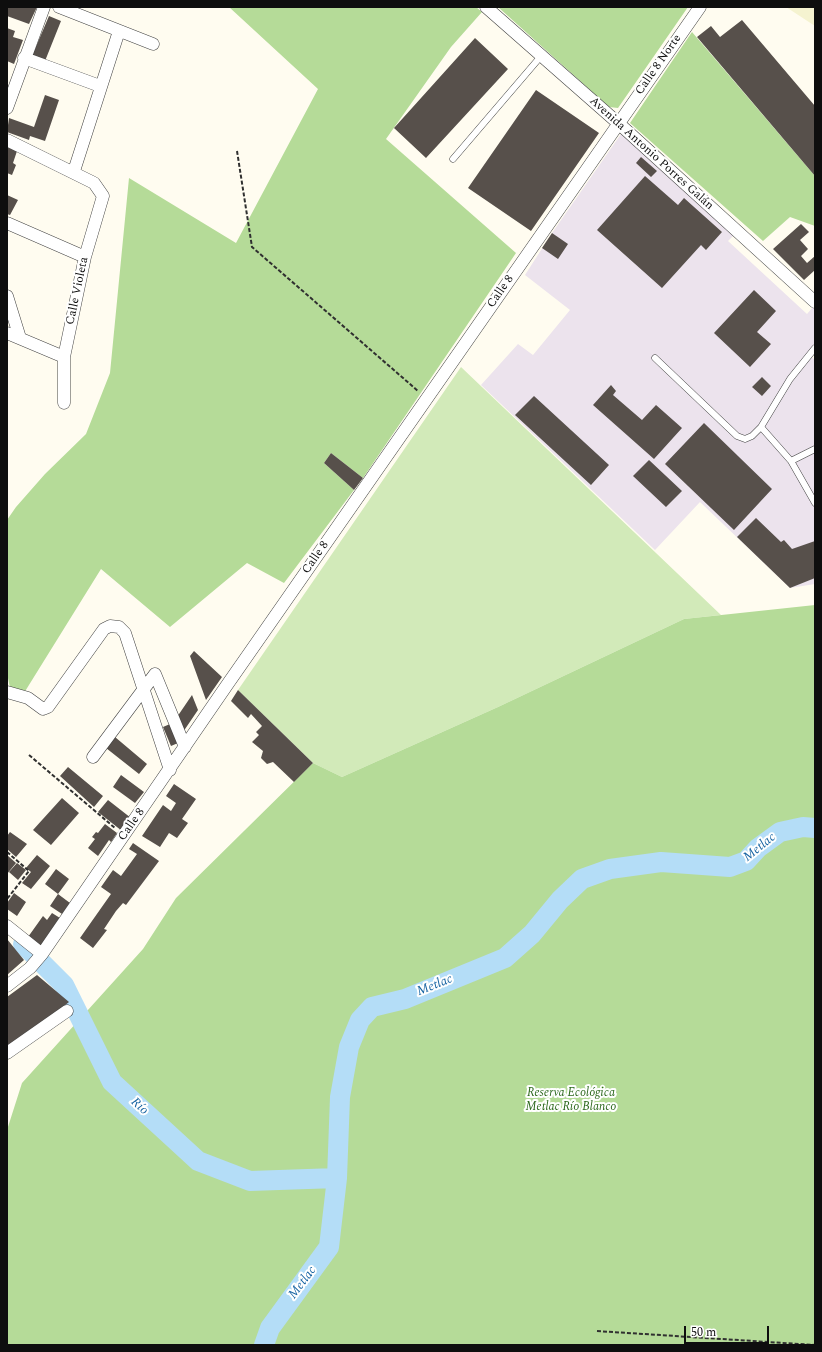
<!DOCTYPE html>
<meta charset="utf-8">
<style>
body{margin:0}
#map{position:relative;width:822px;height:1352px;overflow:hidden;background:#fffcf0;font-family:Spectral,serif}
canvas{display:block}
.frame{position:absolute;inset:0;border:8px solid #0e0e0e;pointer-events:none}
.scale{position:absolute;left:684px;top:1326px;width:85px;height:18px;box-sizing:border-box;border:2px solid #0e0e0e;border-top:0;padding-left:5px;font-size:12px;line-height:14px;white-space:nowrap;color:#0e0e0e;-webkit-text-stroke:3px #fff;paint-order:stroke}
</style>
<div id="map">
<canvas width="822" height="1352"></canvas>
<div class="frame"></div>
<div class="scale">50 m</div>
</div>
<script>
const context = document.querySelector('canvas').getContext('2d');
context.lineJoin = 'round';
function fill(path, color) { context.fillStyle = color; context.fill(path, 'evenodd'); }
const poly = rows => new Path2D(rows.map(r => 'M' + r).join(''));
function trace(path, color, width, dash) { context.strokeStyle = color; context.lineWidth = width; context.lineCap = dash ? 'butt' : 'round'; context.setLineDash(dash || []); context.stroke(path); }
function label(font, color, halo, rows, align = 'center') {
  context.font = font + ' Spectral,serif'; context.lineWidth = 4; context.setLineDash([]); context.textBaseline = 'middle'; context.strokeStyle = halo; context.fillStyle = color; for (const [text, x, y, turn = 0] of rows) {
    context.save(); context.translate(x, y); context.rotate((+turn || 0) * Math.PI / 180); context.textAlign = isNaN(turn) ? turn : align; if (halo) context.strokeText(text, 0, 0); context.fillText(text, 0, 0); context.restore();
  }
}
fill(poly([
 [621,134,734,235,728,241,807,314,813,307,815,309,815,347,808,354,815,360,815,584,790,588,700,502,655,550,481,385,518,344,533,355,570,310,525,275,552,233]
]), '#ece3ed');
fill(poly([
 [786,7,815,7,815,26]
]), '#f5f3d0');
fill(poly([
 [461,367,721,615,684,619,498,707,342,777,313,763,238,690]
]), '#d2eab9');
fill(poly([
 [229,7,476,7,482,12,451,47,386,139,516,253,363,478,331,453,324,463,354,490,284,583,247,563,170,627,101,569,24,693,10,688,7,673,7,520,16,507,45,474,86,434,110,373,129,178,236,243,318,89],
 [498,7,688,7,618,108,609,107],
 [692,32,815,176,815,226,790,217,763,241,630,123],
 [815,605,815,1345,7,1345,7,1130,22,1083,143,949,176,898,313,763,342,777,498,707,684,619]
]), '#b5db98');
trace(poly([
 [23,944,64,985,112,1082,198,1161,250,1181,337,1178],
 [264,1345,270,1328,329,1247,337,1178,340,1097,349,1047,360,1020,372,1007,405,999,505,958,532,934,560,900,582,879,610,869,661,862,730,867,746,861,758,848,780,832,803,827,815,828]
]), '#b4ddf7', 20);
fill(poly([
 [7,7,37,7,29,24,7,16],
 [49,16,61,21,45,61,32,56],
 [742,20,815,106,815,176,697,37,711,26,720,37],
 [7,28,15,31,13,37,23,40,14,64,7,61],
 [475,38,508,69,426,158,394,128],
 [536,90,599,133,531,231,468,188],
 [45,95,59,100,45,141,30,136,29,140,7,132,9,118,34,127],
 [7,147,17,151,13,163,16,165,12,175,7,173],
 [641,157,657,171,651,177,636,163],
 [645,176,678,205,684,198,722,232,706,250,701,245,662,288,597,230],
 [7,195,18,200,10,215,7,214],
 [801,224,809,232,800,240,808,249,801,256,807,263,815,256,815,270,804,280,773,249],
 [552,233,568,244,558,259,542,248],
 [754,290,776,311,757,332,771,344,750,367,714,333],
 [762,377,771,386,762,396,752,387],
 [611,385,616,391,613,395,642,420,656,405,682,428,654,459,593,405],
 [534,396,609,465,591,485,515,415],
 [704,423,772,489,734,530,665,464],
 [331,453,363,478,354,490,324,463],
 [649,460,682,491,666,507,633,476],
 [756,518,781,542,784,540,792,549,815,541,815,578,790,588,737,537],
 [194,651,222,677,206,700,190,656],
 [238,690,313,763,294,782,273,762,267,764,261,758,263,751,252,742,259,735,256,732,262,726,251,714,248,718,231,701],
 [192,695,198,710,183,732,177,717],
 [170,724,178,743,171,746,163,727],
 [115,737,147,764,139,774,106,748],
 [68,767,103,796,94,807,60,776],
 [121,775,144,792,135,803,113,787],
 [174,784,196,799,182,819,188,823,177,838,169,833,160,847,142,836,163,805,171,811,176,803,166,796],
 [62,798,79,813,51,845,33,830],
 [108,800,131,818,122,831,98,812],
 [105,824,117,833,111,842,109,840,98,856,88,848,95,839,92,837,96,832,98,833],
 [10,832,27,844,16,857,7,849,7,836],
 [133,843,159,861,126,905,123,903,116,911,104,929,107,930,93,948,80,938,111,894,101,887,113,870,121,876,137,854,129,849],
 [7,855,16,863,7,874],
 [37,855,50,866,31,889,22,883,31,872,26,868],
 [17,863,26,870,18,880,9,872],
 [56,869,69,879,58,894,70,903,62,914,50,906,58,894,45,884],
 [14,893,26,902,17,916,7,909,7,903],
 [52,913,60,918,41,946,28,937,43,916,47,920],
 [7,939,24,960,7,975],
 [37,975,69,1002,7,1051,7,997]
]), '#57504b');
const lane = poly([
 [453,159,542,55],
 [655,358,737,436,745,439,752,436,761,427,790,379,815,348],
 [761,427,791,461,815,503],
 [791,461,815,449]
]);
const street = poly([
 [59,7,153,44],
 [486,7,626,130,815,302],
 [24,58,100,86],
 [7,108,44,7],
 [7,140,94,183,103,196,85,257,64,357,64,403],
 [74,171,119,31],
 [7,223,85,257],
 [7,296,20,338],
 [7,333,64,357],
 [7,692,28,698,43,709,48,707,104,629,110,626,119,627,125,633,170,770],
 [93,757,155,674,185,747],
 [7,926,42,954],
 [7,986,30,968,42,954,227,685,700,7],
 [7,1053,67,1011]
]);
trace(lane, '#414141', 7);
trace(street, '#414141', 13);
trace(poly([
 [237,151,252,247,418,391],
 [29,755,115,828],
 [7,852,29,871,7,899],
 [597,1331,815,1345]
]), '#303030', 2, [4, 2]);
trace(lane, '#fff', 6);
trace(street, '#fff', 12);
label('12px', '#0e0e0e', '#fff', [
 ["Calle 8 Norte",659,65,-55],
 ["Avenida Antonio Porres Galán",651,154,42],
 ["Calle Violeta",78,291,-78],
 ["Calle 8",501,292,-55],
 ["Calle 8",316,558,-55],
 ["Calle 8",132,825,-55]
]);
label('italic 12px', '#2c681d', '#fff', [
 ["Reserva Ecológica",571,1094],
 ["Metlac Río Blanco",571,1108]
]);
label('italic 13px', '#1663a2', '#fff', [
 ["Metlac",760,848,-39],
 ["Metlac",435,986,-22],
 ["Río",139,1107,43],
 ["Metlac",303,1283,-53]
]);
</script>
